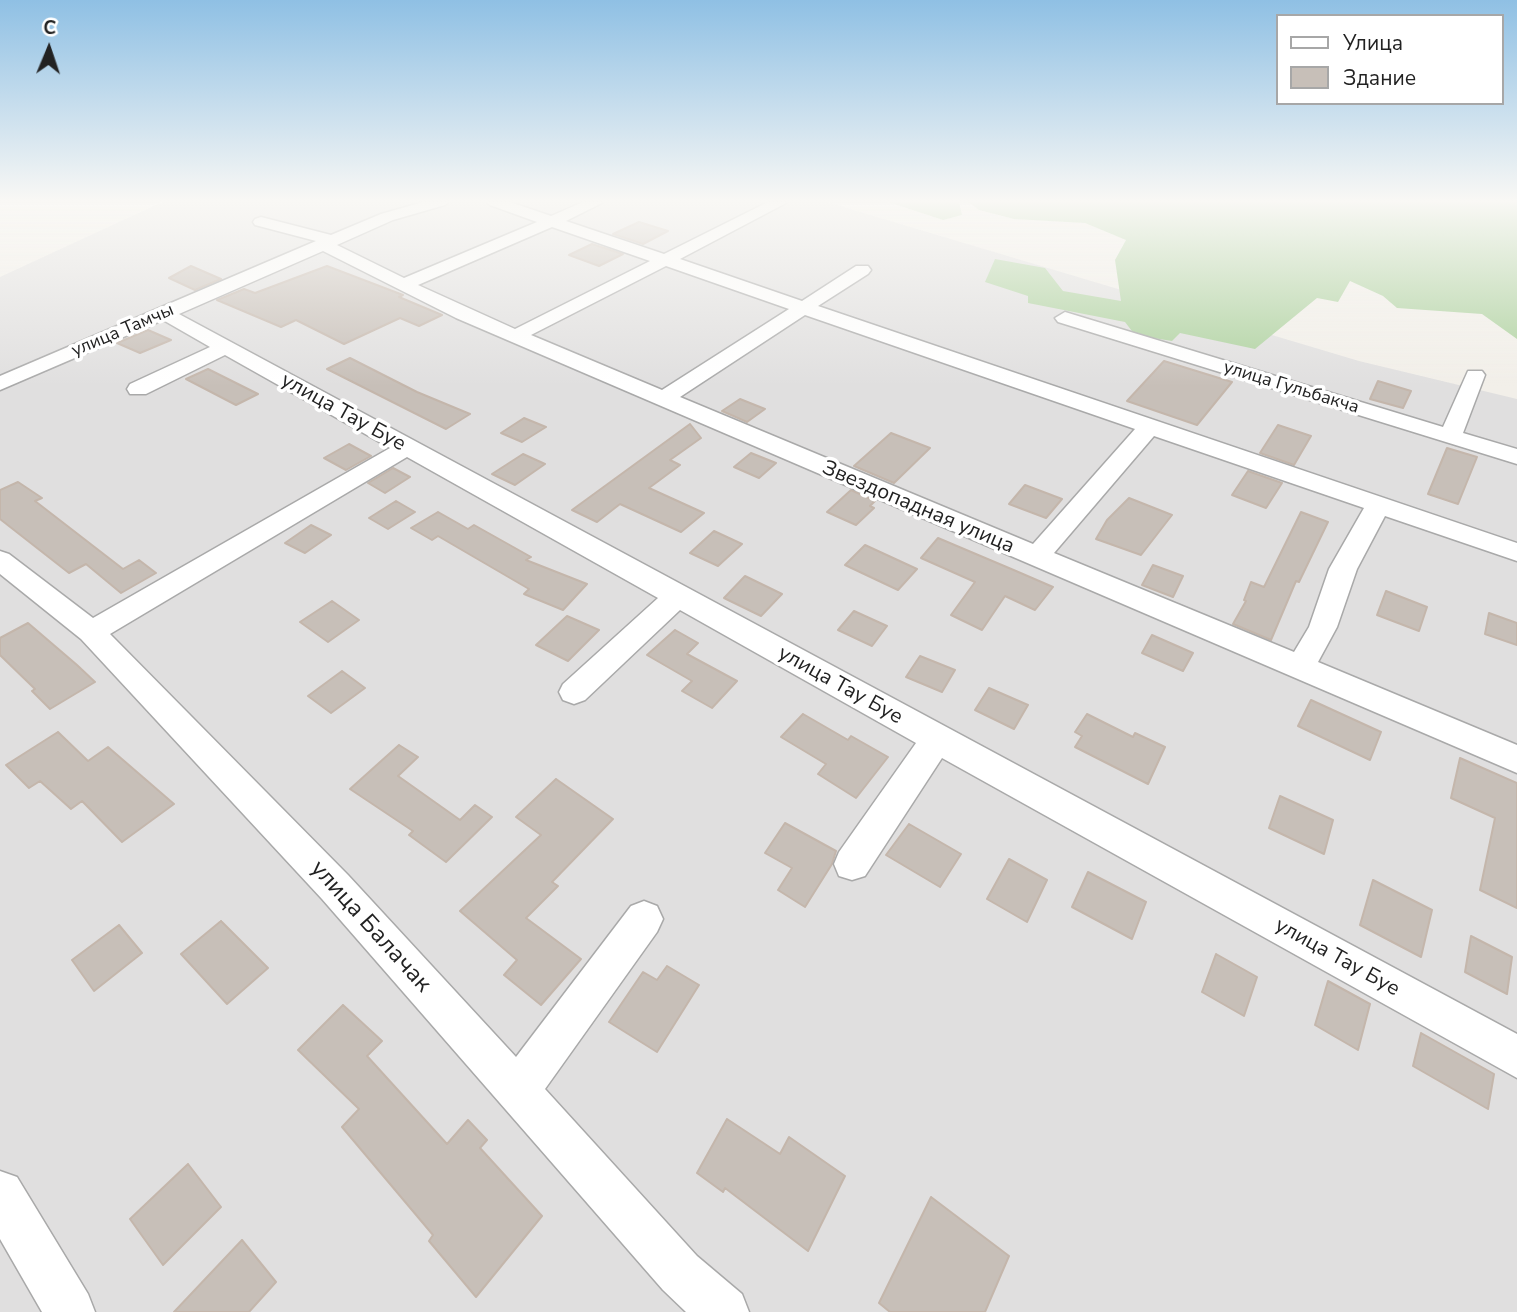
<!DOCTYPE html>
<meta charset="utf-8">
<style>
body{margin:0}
#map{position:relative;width:1517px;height:1312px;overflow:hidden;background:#f2efe9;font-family:"Nunito Sans",sans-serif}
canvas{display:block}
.legend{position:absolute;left:1276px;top:14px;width:228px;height:91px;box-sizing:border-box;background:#fff;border:2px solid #a7a7a7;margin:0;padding:9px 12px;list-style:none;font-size:21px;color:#222}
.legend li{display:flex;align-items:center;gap:14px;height:35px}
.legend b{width:35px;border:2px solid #a7a7a7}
.north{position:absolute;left:14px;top:14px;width:70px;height:70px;-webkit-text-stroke:5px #fff;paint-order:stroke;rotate:2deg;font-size:19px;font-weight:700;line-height:28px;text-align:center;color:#222}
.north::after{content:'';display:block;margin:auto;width:24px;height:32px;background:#222;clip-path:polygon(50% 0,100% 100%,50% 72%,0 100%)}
</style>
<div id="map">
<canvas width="1517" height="1312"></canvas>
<ul class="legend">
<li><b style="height:9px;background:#fff"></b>Улица</li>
<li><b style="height:19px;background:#c7bfb8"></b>Здание</li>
</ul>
<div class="north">С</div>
</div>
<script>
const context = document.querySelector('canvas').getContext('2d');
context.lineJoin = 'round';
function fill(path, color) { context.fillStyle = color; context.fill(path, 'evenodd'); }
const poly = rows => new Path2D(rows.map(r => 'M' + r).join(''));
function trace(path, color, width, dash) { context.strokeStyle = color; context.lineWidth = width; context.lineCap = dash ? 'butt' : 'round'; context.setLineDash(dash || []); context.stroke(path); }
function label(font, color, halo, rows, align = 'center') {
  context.font = font + ' "Nunito Sans",sans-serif'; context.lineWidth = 7; context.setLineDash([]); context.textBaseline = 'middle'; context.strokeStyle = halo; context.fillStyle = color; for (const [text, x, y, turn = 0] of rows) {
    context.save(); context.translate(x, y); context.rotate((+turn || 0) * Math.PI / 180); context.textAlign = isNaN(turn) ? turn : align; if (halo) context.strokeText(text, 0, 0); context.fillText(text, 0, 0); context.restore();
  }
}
fill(poly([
 [162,202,827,202,1359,361,1517,399,1517,1312,0,1312,0,277]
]), '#e0dfdf');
fill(poly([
 [888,202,1517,202,1517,339,1482,314,1397,308,1383,296,1350,281,1338,302,1317,298,1255,349,1180,333,1172,341,1135,335,1125,322,1028,303,1028,296,985,282,995,259,1045,268,1063,291,1121,301,1115,260,1126,240,1085,223,1014,219,979,210,970,203,959,202,962,215,943,220]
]), '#add19e');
const building = poly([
 [639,222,668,231,643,244,613,234,639,222],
 [592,244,623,254,599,266,569,255,592,244],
 [191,266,221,279,195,290,169,278,191,266],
 [327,266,403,295,399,297,442,315,419,326,400,318,344,344,296,320,281,327,217,300,244,289,255,293,327,266],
 [148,330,171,340,140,353,117,343,148,330],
 [350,358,417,392,470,414,446,429,327,369,350,358],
 [1164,361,1232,382,1197,425,1127,401,1164,361],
 [208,369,258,394,236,405,186,379,208,369],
 [1378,381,1411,391,1403,408,1370,399,1378,381],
 [740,399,765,409,747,422,722,411,740,399],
 [524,418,546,427,522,442,501,433,524,418],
 [690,424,701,438,670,460,680,465,649,488,704,513,681,532,620,504,597,522,572,510,690,424],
 [1278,425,1311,436,1294,465,1260,453,1278,425],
 [891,433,930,448,894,483,854,466,891,433],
 [349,444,371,456,346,470,324,458,349,444],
 [1447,448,1477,457,1458,504,1428,494,1447,448],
 [751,453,776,463,759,478,734,467,751,453],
 [523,454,545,464,515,485,492,474,523,454],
 [393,468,410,477,385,493,368,483,393,468],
 [1248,471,1282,483,1266,508,1232,495,1248,471],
 [18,482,42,498,35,501,123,569,139,560,156,573,121,593,86,564,69,573,0,519,0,490,18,482],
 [1025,485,1062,499,1046,518,1009,504,1025,485],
 [851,490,875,501,870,506,874,508,856,525,827,512,851,490],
 [1129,498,1172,515,1141,555,1096,539,1107,520,1129,498],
 [396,501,415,512,388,529,369,518,396,501],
 [438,512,468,529,474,525,531,557,526,560,587,584,563,610,524,594,529,589,438,536,432,540,411,528,438,512],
 [1301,512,1328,522,1299,582,1296,581,1271,640,1233,624,1246,601,1244,600,1251,582,1264,587,1301,512],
 [311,525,331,535,305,553,285,543,311,525],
 [714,531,742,544,718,566,690,553,714,531],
 [938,538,1016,571,1053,587,1035,610,1005,596,982,630,951,615,975,582,921,558,938,538],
 [865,545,917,569,898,590,845,565,865,545],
 [1153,565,1183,576,1173,597,1142,585,1153,565],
 [745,576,782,594,761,616,724,598,745,576],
 [1386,591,1427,607,1419,631,1377,615,1386,591],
 [332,601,359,620,328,642,300,622,332,601],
 [854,611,887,626,872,646,838,630,854,611],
 [1489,613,1517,623,1517,645,1485,634,1489,613],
 [567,616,599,630,568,661,536,645,567,616],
 [28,623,77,665,95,682,50,709,32,691,35,689,0,655,0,638,28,623],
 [675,630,698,643,687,654,737,681,712,708,682,691,692,681,647,655,675,630],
 [1152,635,1193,653,1183,671,1142,653,1152,635],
 [920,656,955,670,942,692,906,677,920,656],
 [342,671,365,688,331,713,308,696,342,671],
 [989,688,1028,705,1014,729,975,710,989,688],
 [1311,700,1381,732,1370,760,1298,726,1311,700],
 [803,714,848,740,851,736,888,757,856,798,818,774,826,764,781,737,803,714],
 [1087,714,1133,737,1135,733,1165,747,1148,784,1075,747,1082,736,1075,732,1087,714],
 [58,732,88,761,108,747,174,804,122,842,82,801,71,809,40,781,29,788,6,765,58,732],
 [399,745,418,757,398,776,460,820,475,805,492,817,446,862,409,835,413,831,350,789,399,745],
 [1460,758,1517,783,1517,908,1480,890,1495,818,1451,798,1460,758],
 [556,779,613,819,552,882,558,886,526,918,581,959,541,1005,504,975,517,960,460,911,541,835,516,817,556,779],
 [1280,796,1333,820,1324,854,1269,828,1280,796],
 [785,823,836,851,832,864,805,907,778,890,792,868,765,853,785,823],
 [909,824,961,854,940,887,886,855,909,824],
 [1009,859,1047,880,1027,922,987,899,1009,859],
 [1088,872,1146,902,1132,939,1072,907,1088,872],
 [1373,880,1432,910,1421,957,1360,925,1373,880],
 [221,921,268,968,227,1004,181,954,221,921],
 [119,925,142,953,94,991,72,960,119,925],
 [1471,936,1512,957,1507,994,1465,972,1471,936],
 [1216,954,1257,977,1244,1016,1202,992,1216,954],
 [667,966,699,985,657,1052,609,1022,643,972,657,980,667,966],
 [1328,981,1370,1004,1358,1050,1315,1025,1328,981],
 [343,1005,382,1041,367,1056,447,1144,468,1120,487,1140,480,1148,542,1216,476,1297,429,1241,433,1235,342,1127,359,1109,298,1050,343,1005],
 [1421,1033,1494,1074,1488,1109,1413,1066,1421,1033],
 [727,1119,780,1154,789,1137,845,1176,808,1251,725,1188,723,1192,697,1173,727,1119],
 [188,1164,221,1207,163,1265,130,1219,188,1164],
 [931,1197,1009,1256,985,1312,890,1312,879,1303,931,1197],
 [242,1240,276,1282,249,1312,174,1312,242,1240]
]);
fill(building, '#c7bfb8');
trace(building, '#c4b6ab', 2);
const minor = poly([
 [423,202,448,202,445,205,393,220,337,245,404,278,537,222,490,205,487,202,510,202,551,216,583,202,604,202,566,221,664,254,768,202,788,202,680,259,802,301,856,266,868,266,871,270,868,274,818,306,1517,543,1517,561,1385,516,1357,569,1337,627,1318,662,1517,745,1517,773,456,318,323,251,179,314,1517,1034,1517,1078,942,758,865,876,852,880,839,876,834,864,839,852,916,743,680,610,585,700,574,704,563,700,559,692,563,684,658,598,407,457,110,634,348,875,516,1057,631,906,644,901,657,906,663,919,657,932,545,1089,697,1256,742,1294,749,1312,686,1312,663,1290,322,899,81,639,0,574,0,551,9,554,93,618,390,448,225,355,146,394,130,394,127,389,130,384,210,347,163,320,0,390,0,376,316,241,255,225,253,222,255,219,261,217,331,235,381,214,423,202],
 [552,227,650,261,515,329,418,285,552,227],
 [666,266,789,309,662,390,531,335,666,266],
 [805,315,1135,429,1033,544,680,397,805,315],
 [1154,436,1364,508,1329,569,1309,627,1294,652,1054,553,1154,436],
 [1065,312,1443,427,1468,371,1482,371,1485,375,1463,433,1517,449,1517,464,1058,322,1055,318,1065,312],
 [0,1171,17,1177,88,1294,95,1312,42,1312,0,1239,0,1171]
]);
trace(minor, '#a9a9a9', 3);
fill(minor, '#fff');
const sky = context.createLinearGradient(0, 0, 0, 386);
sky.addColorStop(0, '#8fc0e4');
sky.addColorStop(0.52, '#f9f8f5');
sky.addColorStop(1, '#f9f8f500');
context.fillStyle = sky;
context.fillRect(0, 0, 1517, 386);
label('18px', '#222', '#fff', [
 ["улица Тамчы",123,331,-23],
 ["улица Гульбакча",1291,388,17]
]);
label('21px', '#222', '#fff', [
 ["улица Тау Буе",343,413,29],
 ["Звездопадная улица",918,508,23],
 ["улица Тау Буе",840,686,29],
 ["улица Тау Буе",1337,958,29]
]);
label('24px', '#222', '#fff', [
 ["улица Балачак",370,927,48]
]);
</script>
